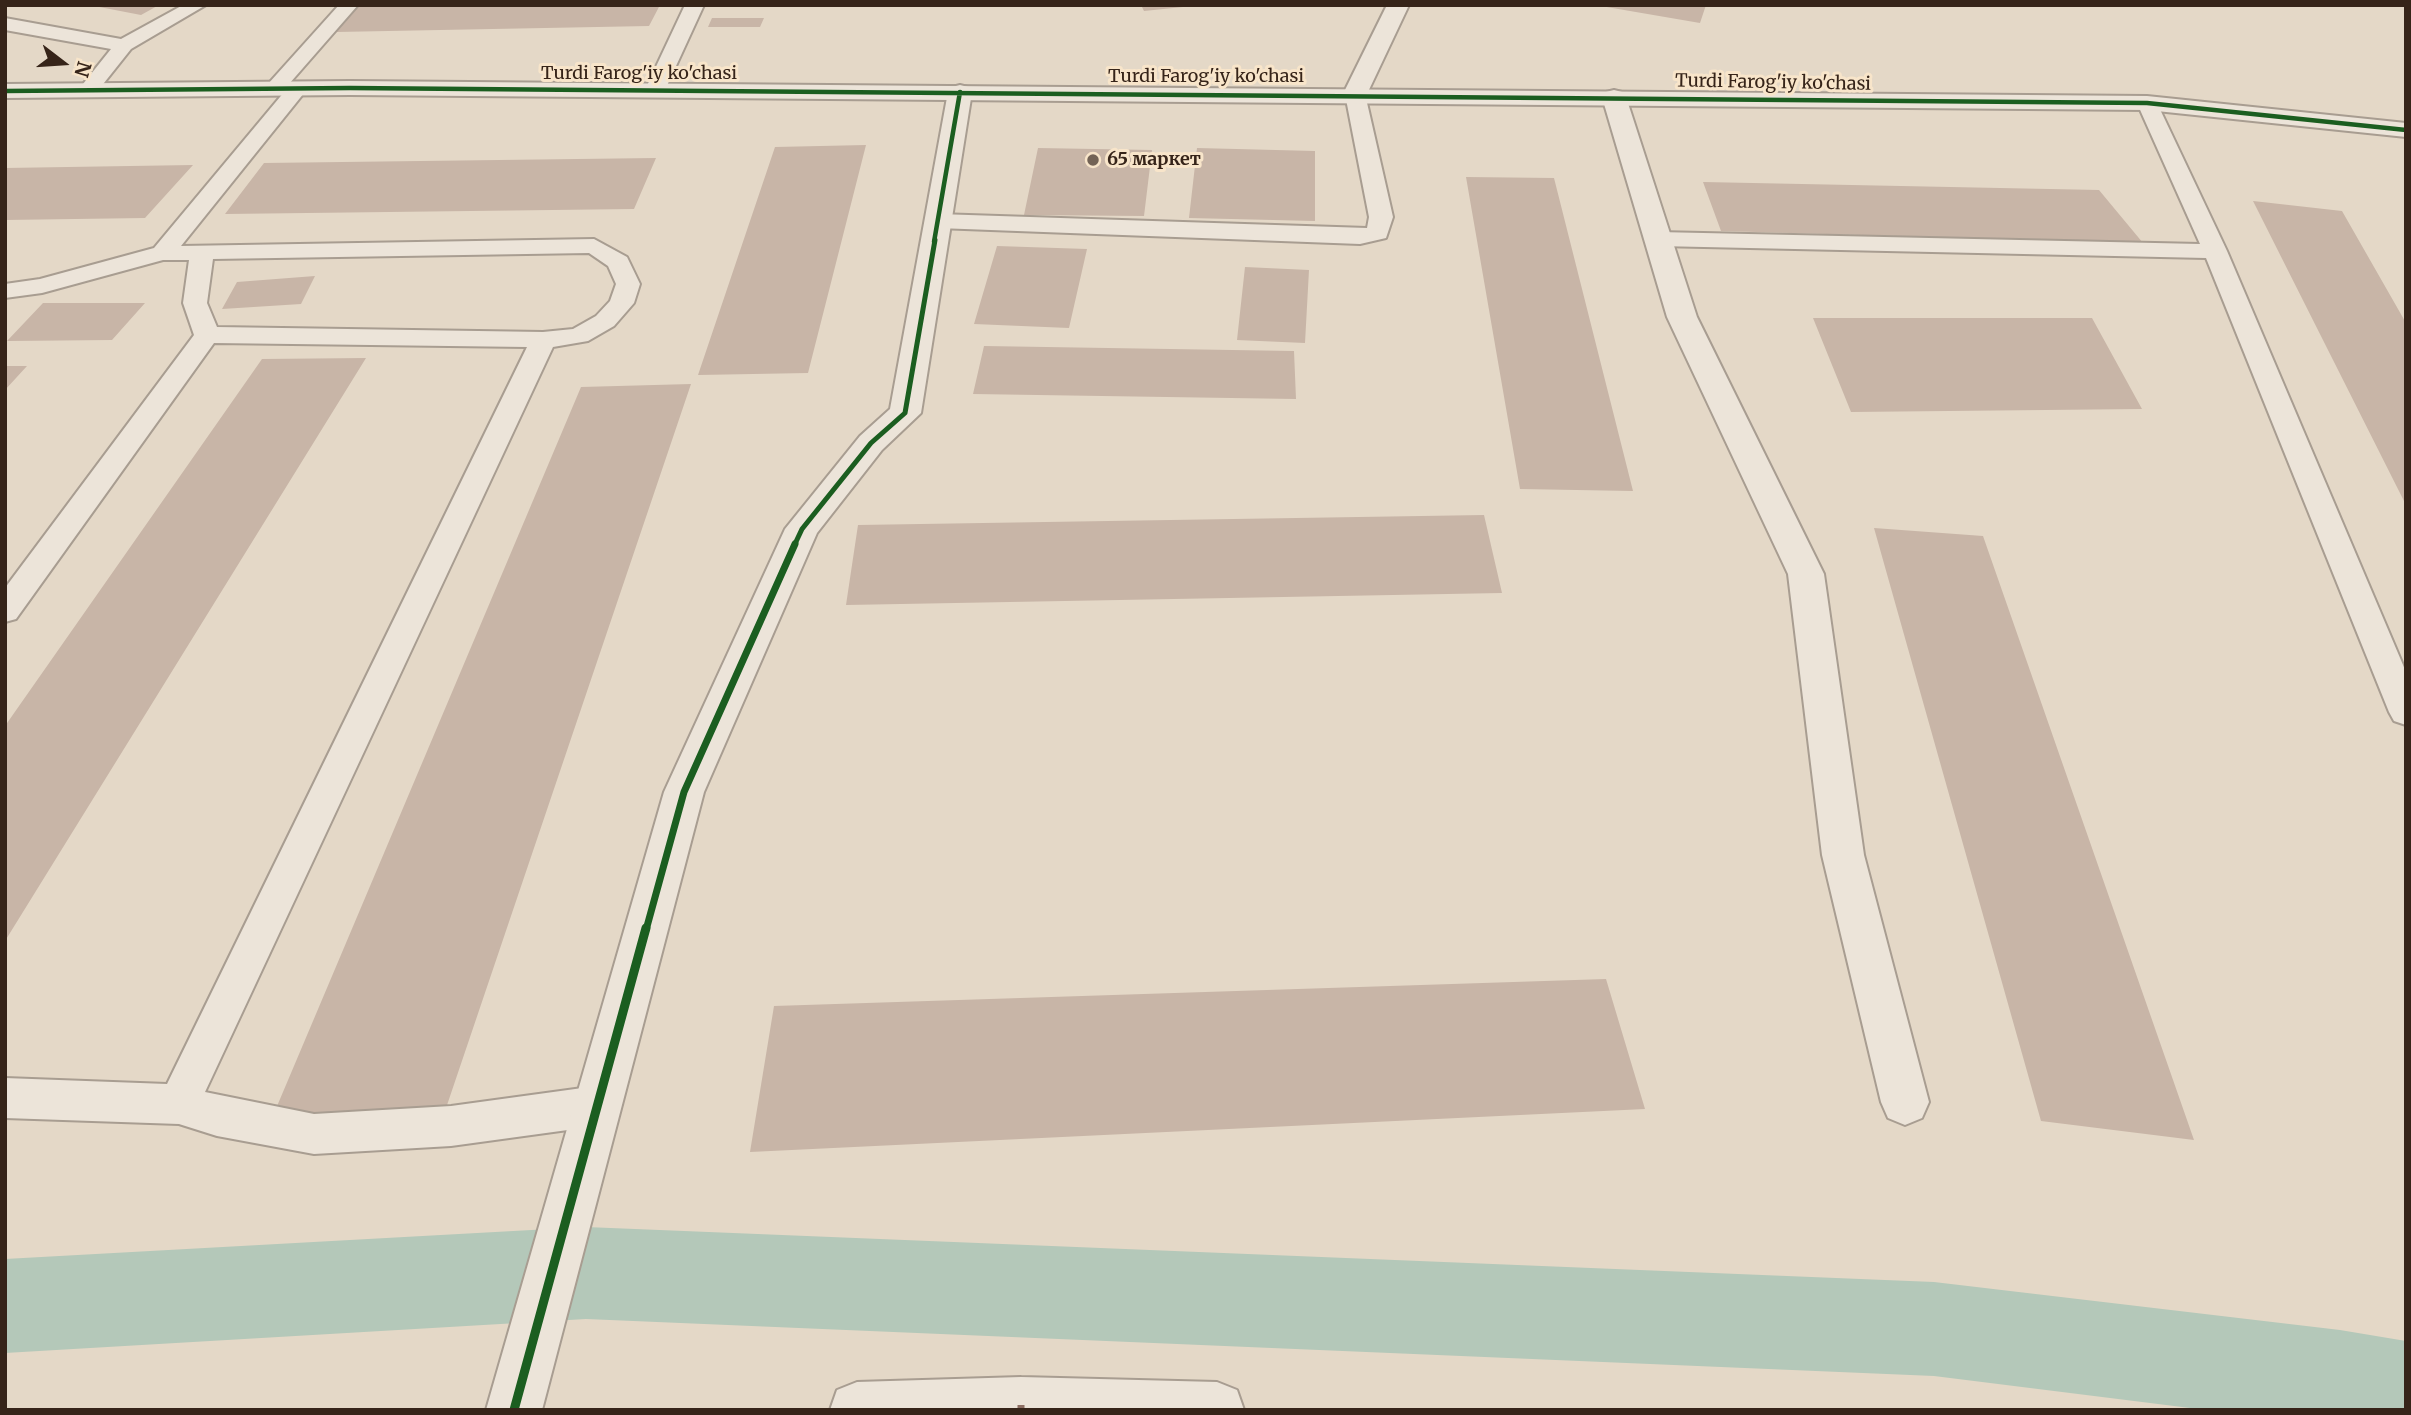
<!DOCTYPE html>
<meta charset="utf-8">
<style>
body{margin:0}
#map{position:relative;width:2411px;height:1415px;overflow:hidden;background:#e4d8c7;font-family:Merriweather,serif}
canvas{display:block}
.frame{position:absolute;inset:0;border:7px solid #362419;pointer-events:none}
.north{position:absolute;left:28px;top:28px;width:70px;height:70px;-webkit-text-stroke:5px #f8e5ca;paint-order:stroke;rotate:107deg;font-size:19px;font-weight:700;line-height:28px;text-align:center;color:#362419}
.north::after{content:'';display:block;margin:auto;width:24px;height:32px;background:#362419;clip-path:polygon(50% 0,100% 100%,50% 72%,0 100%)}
</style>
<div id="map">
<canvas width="2411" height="1415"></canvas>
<div class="frame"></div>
<div class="north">N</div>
</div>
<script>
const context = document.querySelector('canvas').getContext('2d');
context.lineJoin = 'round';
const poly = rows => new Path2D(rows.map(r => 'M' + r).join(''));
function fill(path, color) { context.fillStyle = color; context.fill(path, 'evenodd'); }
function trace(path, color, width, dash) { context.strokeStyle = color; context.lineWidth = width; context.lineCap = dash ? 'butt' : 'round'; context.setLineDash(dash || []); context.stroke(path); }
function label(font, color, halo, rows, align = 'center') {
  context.font = font + ' Merriweather,serif'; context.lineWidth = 6; context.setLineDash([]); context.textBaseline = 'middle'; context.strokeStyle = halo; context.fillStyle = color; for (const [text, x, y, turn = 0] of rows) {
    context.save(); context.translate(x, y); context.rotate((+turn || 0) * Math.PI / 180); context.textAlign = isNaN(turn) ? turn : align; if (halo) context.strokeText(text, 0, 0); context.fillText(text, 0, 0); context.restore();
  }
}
fill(poly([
 [586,1227,1934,1282,2340,1330,2406,1341,2406,1410,2206,1410,1934,1376,586,1319,5,1353,5,1259,586,1227]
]), '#b4c8b9');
fill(poly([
 [89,5,159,5,141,15],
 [359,5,660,5,649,26,336,32],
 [1141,5,1183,5,1183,7,1144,11],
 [1595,5,1706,5,1700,23],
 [712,18,764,18,760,27,708,27],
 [866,145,808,373,698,375,775,147],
 [1038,148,1152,150,1144,216,1024,215],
 [1197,148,1315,151,1315,221,1189,218],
 [656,158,634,209,225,214,264,163],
 [193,165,145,218,5,220,5,168],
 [1466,177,1554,178,1633,491,1520,489],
 [1703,182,2099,190,2143,243,1721,231],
 [2253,201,2342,211,2406,323,2406,505],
 [997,246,1087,249,1069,328,974,324],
 [1245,267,1309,270,1305,343,1237,340],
 [315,276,301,304,222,309,237,282],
 [43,303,145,303,112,340,7,341],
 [1813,318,2092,318,2142,409,1851,412],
 [984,346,1294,351,1296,399,973,394],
 [366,358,5,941,5,726,262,359],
 [5,366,27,366,5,390],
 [691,384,445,1111,272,1118,581,387],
 [1484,515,1502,593,846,605,858,525],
 [1874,528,1983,536,2194,1140,2041,1121],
 [1606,979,1645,1109,750,1152,774,1006]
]), '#c8b5a7');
const service = poly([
 [183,5,206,5,131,49,96,93,89,95,79,89,111,49,5,30,5,18,121,39,183,5],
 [339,5,358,5,282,92,268,92,265,88,268,84,339,5],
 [685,5,704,5,665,90,655,96,648,94,645,90,685,5],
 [297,83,307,89,304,93,181,246,594,239,627,257,640,284,634,303,614,326,588,341,553,347,205,1092,314,1114,451,1106,597,1086,612,1092,618,1106,612,1120,597,1126,451,1146,314,1154,217,1136,179,1124,5,1118,5,1078,167,1084,527,347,214,343,16,619,5,622,5,588,194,335,183,303,189,260,163,260,42,293,5,298,5,284,40,279,154,248,290,85,297,83],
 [589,253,608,266,616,284,610,301,596,316,573,329,543,332,217,327,207,303,213,259,589,253],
 [1355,88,1365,94,1393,217,1386,238,1360,244,938,228,930,226,926,221,930,216,938,214,1367,228,1369,217,1345,94,1355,88],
 [2147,97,2157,103,2227,251,2406,672,2406,725,2394,721,2389,712,2206,258,1658,246,1650,244,1646,239,1650,234,1658,232,2200,244,2137,103,2147,97]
]);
const minor = poly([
 [1387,5,1409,5,1367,94,1363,99,1355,101,1347,99,1343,94,1387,5],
 [960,85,968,87,972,92,921,413,882,450,817,533,704,792,542,1410,486,1410,664,792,785,529,860,436,890,409,948,92,952,87,960,85],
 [1614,90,1622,92,1626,97,1697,317,1824,574,1864,855,1929,1102,1922,1118,1905,1125,1888,1118,1881,1102,1822,855,1788,574,1667,317,1602,97,1606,92,1614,90],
 [1021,1377,1217,1382,1237,1390,1244,1410,830,1410,837,1390,857,1382,1021,1377]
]);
const tertiary = poly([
 [350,81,2147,96,2406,123,2406,137,2147,110,350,95,5,98,5,84,350,81]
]);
trace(service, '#a89d91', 4);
trace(minor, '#a89d91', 4);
trace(tertiary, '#a89d91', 4);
fill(service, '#ece4d9');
fill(minor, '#ece4d9');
fill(tertiary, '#ece4d9');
trace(poly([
 [1021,1405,1021,1410]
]), '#8d6e63', 7, [13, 7]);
trace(poly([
 [5,91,350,88,2147,103,2406,130],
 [934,242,960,92]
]), '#1b5e20', 4.5);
trace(poly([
 [794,546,802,529,871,443,905,413,935,240]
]), '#1b5e20', 5);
trace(poly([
 [646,930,684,792,795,544]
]), '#1b5e20', 7);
trace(poly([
 [514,1410,646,928]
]), '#1b5e20', 9);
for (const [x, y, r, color] of [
 [1093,160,7,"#736356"]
]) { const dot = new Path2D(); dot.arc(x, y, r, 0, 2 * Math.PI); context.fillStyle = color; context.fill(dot); trace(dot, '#f8e5ca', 2.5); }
label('18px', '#362419', '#f8e5ca', [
 ["Turdi Farog'iy ko'chasi",639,74],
 ["Turdi Farog'iy ko'chasi",1206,77],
 ["Turdi Farog'iy ko'chasi",1773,83,1]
]);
label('bold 18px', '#362419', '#f8e5ca', [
 ["65 маркет",1107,160]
], 'left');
</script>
